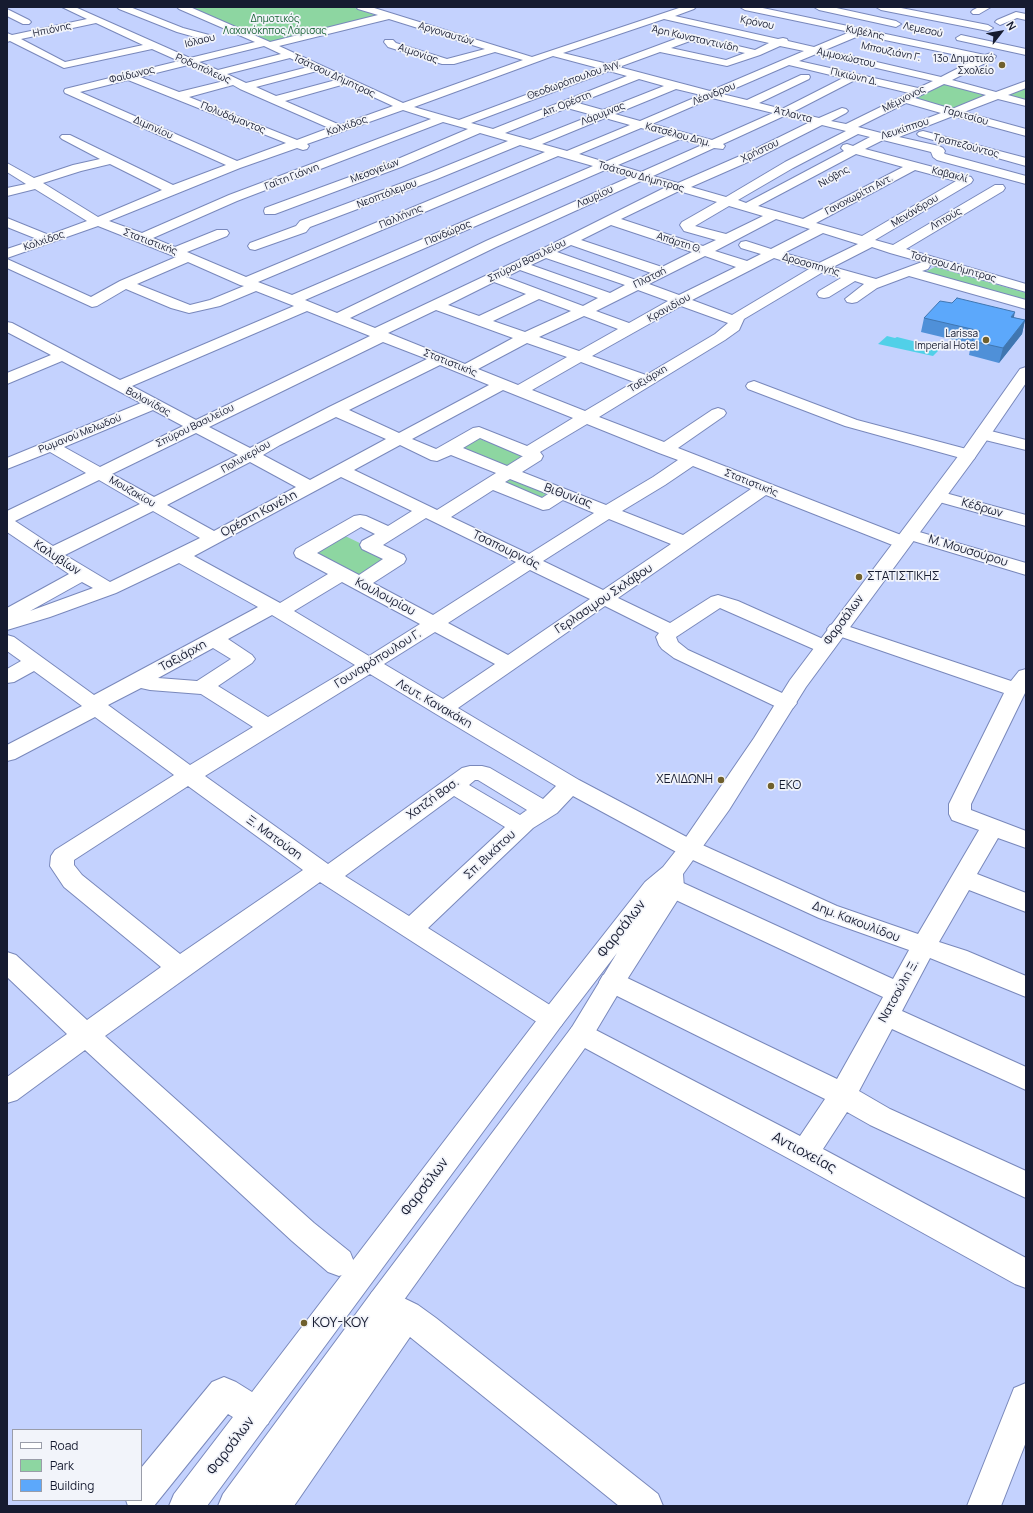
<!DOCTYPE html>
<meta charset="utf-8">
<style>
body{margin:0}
#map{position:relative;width:1033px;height:1513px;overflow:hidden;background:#c4d2fe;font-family:Manrope,sans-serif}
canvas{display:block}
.frame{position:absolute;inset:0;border:8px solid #161b30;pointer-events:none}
.legend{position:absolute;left:12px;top:1429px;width:130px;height:72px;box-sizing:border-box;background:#f2f4fa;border:1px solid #9a9da9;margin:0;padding:5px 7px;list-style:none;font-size:12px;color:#161b30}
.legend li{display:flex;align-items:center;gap:8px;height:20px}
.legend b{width:20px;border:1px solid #9a9da9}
.north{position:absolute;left:981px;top:12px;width:40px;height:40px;-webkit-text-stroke:3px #f2f4fa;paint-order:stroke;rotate:59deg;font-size:11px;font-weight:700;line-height:16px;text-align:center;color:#161b30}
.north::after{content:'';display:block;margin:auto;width:14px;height:18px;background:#161b30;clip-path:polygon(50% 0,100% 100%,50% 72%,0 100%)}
</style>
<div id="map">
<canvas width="1033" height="1513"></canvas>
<div class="frame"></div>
<ul class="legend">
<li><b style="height:5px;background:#fff"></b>Road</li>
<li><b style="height:11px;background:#8dd6a1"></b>Park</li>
<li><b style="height:11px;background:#5ca8fb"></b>Building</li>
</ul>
<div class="north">N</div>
</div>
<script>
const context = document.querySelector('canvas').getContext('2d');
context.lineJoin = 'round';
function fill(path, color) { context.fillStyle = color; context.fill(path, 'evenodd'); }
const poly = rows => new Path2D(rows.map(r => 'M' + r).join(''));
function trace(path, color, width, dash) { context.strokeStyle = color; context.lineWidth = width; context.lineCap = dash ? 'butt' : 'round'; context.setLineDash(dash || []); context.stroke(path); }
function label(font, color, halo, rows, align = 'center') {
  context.font = font + ' Manrope,sans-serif'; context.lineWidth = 3.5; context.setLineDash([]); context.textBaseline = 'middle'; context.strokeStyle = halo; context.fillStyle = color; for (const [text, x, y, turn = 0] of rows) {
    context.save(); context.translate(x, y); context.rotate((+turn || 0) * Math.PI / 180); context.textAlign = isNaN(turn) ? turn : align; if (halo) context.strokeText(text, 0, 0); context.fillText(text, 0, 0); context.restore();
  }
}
fill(poly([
 [190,7,352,7,381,17,273,43],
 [942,80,998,95,1026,84,1026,103,998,95,953,113,906,99],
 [935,267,1026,293,1026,302,923,273],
 [477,438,524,455,525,457,509,467,461,450],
 [508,477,547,493,547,494,540,498,503,484],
 [341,534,366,546,391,559,361,578,310,551]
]), '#8dd6a1');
fill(poly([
 [887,336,895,338,897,337,941,348,933,356,878,344]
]), '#51d0e8');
const minor = poly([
 [62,7,75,7,190,58,255,42,179,9,177,7,190,7,270,42,378,15,358,9,356,7,371,7,532,57,682,7,696,7,694,9,675,16,778,39,783,38,787,39,788,41,814,47,850,32,745,10,740,7,758,7,985,55,991,53,996,56,995,58,952,80,996,92,1026,81,1026,88,1008,95,1026,100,1026,106,998,99,964,112,1026,129,1026,136,953,116,899,137,939,146,943,148,945,151,944,153,945,154,1026,176,1026,184,937,160,933,157,931,152,883,140,865,149,971,177,973,180,971,183,875,240,893,245,995,185,1003,185,1005,188,1003,191,906,249,1026,284,1026,292,929,264,930,266,928,269,922,271,1026,300,1026,309,909,276,877,288,857,302,852,303,847,302,845,299,864,284,855,281,829,297,824,298,819,297,817,294,819,291,841,278,823,272,744,319,739,330,725,340,599,417,664,442,712,410,718,408,724,410,726,413,724,416,678,448,901,535,903,530,909,529,1026,563,1026,575,910,540,911,542,909,546,902,548,895,546,766,495,618,598,670,623,711,597,718,595,738,601,832,643,835,647,832,651,825,653,818,651,720,608,676,637,678,642,688,650,793,698,797,703,793,708,786,710,779,708,674,658,662,649,659,645,656,637,659,633,605,606,458,708,579,780,698,843,837,906,918,934,979,830,952,820,949,814,949,804,1004,693,830,633,827,629,830,625,837,623,844,625,1011,681,1019,671,1026,669,1026,691,971,804,971,810,1026,831,1026,848,998,838,977,874,1026,893,1026,912,969,890,939,942,967,951,1026,976,1026,997,930,958,902,1011,1026,1067,1026,1090,892,1029,859,1091,890,1109,1026,1171,1026,1198,870,1125,847,1112,823,1149,1026,1258,1026,1288,1015,1284,795,1162,572,1041,568,1034,572,1027,581,1023,590,1027,800,1136,825,1099,603,989,599,982,603,975,612,972,621,975,837,1079,883,997,663,894,660,888,663,882,672,879,681,882,893,979,909,950,819,918,682,855,573,796,557,813,533,828,428,928,561,1012,565,1019,561,1026,552,1029,543,1026,320,882,105,1036,314,1223,350,1252,354,1262,350,1272,339,1276,328,1272,292,1241,85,1050,17,1100,7,1103,7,1077,67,1034,7,977,7,952,16,955,87,1020,161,967,64,887,50,866,51,856,55,850,174,775,95,717,15,759,7,761,7,745,82,706,34,671,14,682,7,683,7,669,21,661,7,651,7,635,14,637,94,695,258,607,179,563,116,593,50,617,7,630,7,608,69,574,7,532,7,511,86,473,50,452,7,469,7,458,141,403,62,361,7,384,7,373,51,355,7,332,7,322,12,323,120,380,294,306,256,291,220,306,189,313,171,308,126,289,97,306,92,307,7,268,7,259,91,297,120,281,176,257,98,226,7,258,7,249,37,239,7,227,7,218,49,235,87,221,35,189,7,196,7,188,26,184,7,172,7,163,34,178,73,165,100,159,62,139,60,137,62,135,70,135,173,185,226,165,65,93,64,91,65,89,179,61,152,49,64,68,10,41,7,42,7,33,12,35,87,19,62,7],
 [389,19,485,49,447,59,396,43,393,40,385,40,384,42,388,47,442,64,454,64,495,52,523,60,403,103,279,46,389,19],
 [664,19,769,43,755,50,673,31,669,32,668,34,669,36,678,38,608,64,563,53,664,19],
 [96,23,143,45,65,62,21,39,96,23],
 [861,35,976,59,941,77,825,50,861,35],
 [690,41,745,53,726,60,671,48,690,41],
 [264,46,281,54,218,70,199,62,264,46],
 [780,46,804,51,710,91,619,67,660,52,727,66,760,55,780,46],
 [816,54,933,81,918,88,799,61,816,54],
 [553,56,598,68,459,120,414,107,553,56],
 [290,58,308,67,246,83,227,74,290,58],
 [188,65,224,81,179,92,140,77,188,65],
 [789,65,843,78,782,109,759,103,809,79,810,77,809,75,801,75,747,100,722,94,789,65],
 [317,71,336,80,276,96,256,87,317,71],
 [609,71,627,76,493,129,471,123,609,71],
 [639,79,664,86,603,110,578,103,639,79],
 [128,80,286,143,237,161,80,92,128,80],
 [855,80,909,93,846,124,831,121,846,113,848,111,846,109,842,108,819,118,793,112,855,80],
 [345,84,393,106,340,125,285,101,345,84],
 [944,84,986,95,952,109,915,98,944,84],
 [233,85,240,89,329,128,297,140,189,97,233,85],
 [676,89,701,95,640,121,615,114,676,89],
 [712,98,773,113,712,140,652,124,712,98],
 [906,103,941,113,891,132,881,133,858,127,906,103],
 [567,108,593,115,530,140,505,133,567,108],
 [403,110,431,119,229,195,142,233,109,221,240,168,297,148,303,150,307,149,309,146,307,144,403,110],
 [784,116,810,122,749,152,678,183,653,176,714,148,723,149,725,146,723,144,784,116],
 [605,118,630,125,567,151,542,144,605,118],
 [443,122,468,129,393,161,265,208,264,211,265,214,275,214,401,167,480,133,508,141,429,173,300,221,296,226,250,243,248,246,250,249,255,250,306,232,310,227,437,179,520,145,545,152,246,277,187,252,227,236,229,233,227,230,217,230,175,247,153,238,237,201,443,122],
 [822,125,846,131,785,162,726,197,691,187,757,158,822,125],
 [641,128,668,135,605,162,579,154,641,128],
 [858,134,870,137,853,146,847,144,843,145,841,148,844,151,746,203,738,200,793,168,858,134],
 [680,139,702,145,641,172,618,165,680,139],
 [856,154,903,167,803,219,758,206,856,154],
 [558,156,593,166,292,295,258,282,558,156],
 [110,164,162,190,98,217,43,183,81,171,110,164],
 [605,170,630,177,486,241,337,313,305,300,605,170],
 [915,170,956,181,862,236,816,223,915,170],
 [643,180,666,187,540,250,375,328,350,318,496,247,643,180],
 [679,191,717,202,682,222,680,225,684,231,716,240,703,246,621,219,679,191],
 [729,206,763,216,726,234,695,226,729,206],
 [776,219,810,229,771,249,746,241,741,242,739,245,741,248,761,254,747,261,715,251,776,219],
 [611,225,692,252,662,267,581,240,611,225],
 [823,233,858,244,819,263,784,253,823,233],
 [571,245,651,273,636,280,557,252,571,245],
 [872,247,890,253,922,262,876,279,833,267,872,247],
 [705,256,736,267,679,295,649,284,705,256],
 [546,258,625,285,610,293,531,265,546,258],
 [774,258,809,269,732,315,692,300,774,258],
 [188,262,240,285,244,286,210,300,190,305,137,284,188,262],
 [520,270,598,298,583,306,506,277,520,270],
 [494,282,526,294,479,316,448,305,494,282],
 [638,290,668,301,629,323,596,311,638,290],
 [539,299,571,311,525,332,493,321,539,299],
 [681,306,728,323,715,334,646,375,592,356,681,306],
 [436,310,513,338,465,364,388,333,436,310],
 [307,311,370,336,196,420,132,386,307,311],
 [584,316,618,329,579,351,539,337,584,316],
 [383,342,427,359,329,407,250,448,209,427,383,342],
 [527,343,567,357,518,385,478,369,527,343],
 [581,362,634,382,585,411,532,390,581,362],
 [440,365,489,385,399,433,349,410,440,365],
 [503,390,573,418,527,446,479,427,473,428,436,449,412,439,503,390],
 [153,410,183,426,100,467,64,447,153,410],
 [336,417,386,439,310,480,263,455,280,445,336,417],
 [587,424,659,453,678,460,653,477,606,505,522,472,541,460,543,456,540,452,587,424],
 [196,433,238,455,154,497,112,474,196,433],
 [480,438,522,456,523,456,507,466,463,448,480,438],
 [400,445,431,460,437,461,451,455,496,473,437,510,354,470,400,445],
 [250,462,296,487,214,531,167,505,250,462],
 [693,466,751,489,683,535,622,511,665,485,693,466],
 [341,477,412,511,388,526,366,516,360,515,354,516,296,549,294,553,296,557,328,574,280,603,194,556,341,477],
 [510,479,548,494,542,498,505,482,510,479],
 [99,480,140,504,53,546,15,521,99,480],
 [493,490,543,510,549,509,563,500,594,513,529,554,451,517,493,490],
 [153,511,200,538,110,582,65,555,153,511],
 [426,518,516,562,433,615,373,583,404,563,406,559,404,555,383,545,426,518],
 [609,519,671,544,603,590,543,561,609,519],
 [361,527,375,534,362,541,360,545,362,549,383,559,359,575,317,553,361,527],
 [530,570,590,599,508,655,448,623,530,570],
 [82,582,93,588,30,611,82,582],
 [342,582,420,624,369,656,294,611,342,582],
 [272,615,355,665,268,717,218,686,252,663,255,659,252,655,228,639,272,615],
 [435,632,495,664,443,699,384,664,435,632],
 [213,648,231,659,197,681,158,678,213,648],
 [370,674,436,714,556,786,543,799,490,768,482,766,470,766,462,768,328,864,205,776,370,674],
 [141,688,150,690,201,694,253,727,190,765,108,705,141,688],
 [475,780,478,780,527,810,520,815,469,785,475,780],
 [188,786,303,870,180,954,82,875,74,865,74,860,188,786],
 [454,796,505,827,409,916,345,876,454,796],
 [117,7,130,7,183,28,213,36,214,38,209,41,177,32,119,9,117,7],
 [814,7,832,7,896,21,901,24,896,27,819,10,814,7],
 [876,7,896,7,988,25,993,28,988,31,881,10,876,7],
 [979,7,991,7,979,14,973,14,971,12,973,10,979,7],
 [7,9,29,20,31,22,29,24,23,24,7,16,7,9],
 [1016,12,1026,14,1026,20,1017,18,1000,25,995,22,997,20,1016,12],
 [961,35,1026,49,1026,55,957,40,956,38,961,35],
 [923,131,1026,158,1026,166,919,136,917,134,919,132,923,131],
 [754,381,857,420,974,451,976,455,974,459,968,460,845,426,748,389,746,386,748,383,754,381],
 [983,429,1026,440,1026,450,977,438,975,434,977,430,983,429],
 [938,491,1026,515,1026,526,932,500,929,496,932,492,938,491],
 [383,1288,418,1305,436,1318,658,1494,663,1506,619,1506,410,1337,294,1506,256,1506,261,1494,385,1320,372,1312,367,1302,372,1292,383,1288],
 [224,1377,236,1382,268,1402,272,1413,268,1424,256,1429,244,1424,228,1414,154,1506,128,1506,126,1500,141,1500,141,1468,212,1382,224,1377],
 [1026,1383,1026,1442,1001,1506,967,1506,1014,1388,1026,1383]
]);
const major = poly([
 [1026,367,1026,383,974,459,806,687,729,810,683,874,684,888,682,893,621,989,590,1041,256,1506,218,1506,223,1494,372,1292,572,1027,617,953,561,1026,207,1506,169,1506,174,1494,543,1012,645,882,663,867,682,843,754,738,790,680,962,451,1020,369,1026,367]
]);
trace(minor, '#7988bb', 2);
trace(major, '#7988bb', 2);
fill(minor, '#fff');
fill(major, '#fff');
fill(poly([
 [952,303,1025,320,1022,334,999,363,969,355,971,344,921,332,924,318]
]), '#4f90d8');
fill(poly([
 [1015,312,1012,326,1011,317],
 [1025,320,1022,334,999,363,1003,348]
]), '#4076b0');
const building = poly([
 [957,298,1015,312,1011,317,1025,320,1003,348,972,341,980,331,924,318,940,301,952,303,957,298]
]);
fill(building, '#5ca8fb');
trace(building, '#4076b0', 1);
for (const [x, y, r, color] of [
 [1002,65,4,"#70602d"],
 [986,340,4,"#70602d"],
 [859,577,4,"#70602d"],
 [721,780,4,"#70602d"],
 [771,786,4,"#70602d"],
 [304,1323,4,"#70602d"]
]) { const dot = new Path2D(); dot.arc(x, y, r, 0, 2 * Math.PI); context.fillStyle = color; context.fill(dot); trace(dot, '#f2f4fa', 1.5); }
label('10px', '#186335', '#f2f4fa', [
 ["Δημοτικός",275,19],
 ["Λαχανόκηπος Λάρισας",275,31]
]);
label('10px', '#161b30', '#f2f4fa', [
 ["Κρόνου",757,23,12],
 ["Ηπιόνης",52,30,-12],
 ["Λεμεσού",923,30,12],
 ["Κυβέλης",865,33,12],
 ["Αργοναυτών",446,34,17],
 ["Άρη Κωνσταντινίδη",695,39,13],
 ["Ιόλαου",200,41,-14],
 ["Μπουζιάνη Γ.",891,52,12],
 ["Αιμονίας",418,54,19],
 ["Αμμοχώστου",846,58,13],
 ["Ροδοπόλεως",203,69,24],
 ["Φαίδωνος",132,75,-14],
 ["Τσάτσου Δήμητρας",334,76,25],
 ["Πικιώνη Δ.",854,77,13],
 ["Θεοδωρόπουλου Άγγ.",574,80,-20],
 ["Λέανδρου",714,94,-22],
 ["Μέμνονος",904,99,-27],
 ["Απ. Ορέστη",567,104,-22],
 ["Λάρυμνας",603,114,-22],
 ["Άτλαντα",793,115,14],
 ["Γαριτσίου",966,116,16],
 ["Πολυδάμαντος",233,118,22],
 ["Κολχίδος",347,126,-19],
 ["Διμηνίου",153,128,24],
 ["Λευκίππου",905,129,-18],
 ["Κατσέλου Δημ.",678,135,15],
 ["Τραπεζούντος",966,146,15],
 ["Χρήστου",760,151,-26],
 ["Μεσογείων",375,171,-21],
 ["Καβακλί",950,175,15],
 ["Γαΐτη Γιάννη",292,177,-21],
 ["Τσάτσου Δήμητρας",641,177,16],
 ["Νιόβης",834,177,-29],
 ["Νεοπτόλεμου",387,194,-21],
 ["Γανοχωρίτη Αντ.",859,195,-28],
 ["Λαυρίου",595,197,-25],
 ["Μενάνδρου",915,211,-31],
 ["Παλλήνης",401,217,-23],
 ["Λητούς",946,219,-30],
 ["Πανδώρας",448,233,-23],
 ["Κολχίδος",44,241,-19],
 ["Στατιστικής",150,242,21],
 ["Απάρτη Θ.",679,243,18],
 ["Σπύρου Βασιλείου",527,261,-26],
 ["Δροσοπηγής",811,265,16],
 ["Τσάτσου Δήμητρας",953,267,16],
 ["Πλατσή",650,278,-26],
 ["Κρανιδίου",669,308,-29],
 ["Στατιστικής",450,363,22],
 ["Ταξιάρχη",648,379,-31],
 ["Βαλανίδας",148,402,28],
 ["Σπύρου Βασιλείου",195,426,-26],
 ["Ρωμανού Μελωδού",80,434,-22],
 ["Πολυνερίου",246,457,-30],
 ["Στατιστικής",751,483,22],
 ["Μουζακίου",132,492,30]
]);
label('10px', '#161b30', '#f2f4fa', [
 ["13ο Δημοτικό",994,59],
 ["Σχολείο",994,71],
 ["Larissa",978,334],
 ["Imperial Hotel",978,346]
], 'right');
label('12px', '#161b30', '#f2f4fa', [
 ["Βιθυνίας",568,496,20],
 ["Κέδρων",982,508,16],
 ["Ορέστη Κανέλη",259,514,-28],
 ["Τσαπουρνιάς",506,550,26],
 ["Μ. Μουσούρου",968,551,17],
 ["Καλυβίων",57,558,33],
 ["Κουλουρίου",385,597,28],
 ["Γερλασιμου Σκλάβου",604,599,-34],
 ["Φαρσάλων",844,620,-54],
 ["Ταξιάρχη",183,656,-29],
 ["Γουναρόπουλου Γ.",378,659,-32],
 ["Λευτ. Κανακάκη",434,704,30],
 ["Χατζή Βασ.",433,799,-36],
 ["Ξ. Ματούση",274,838,36],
 ["Σπ. Βικάτου",490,855,-43],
 ["Δημ. Κακουλίδου",856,922,21],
 ["Νατσούλη Ξ.",899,991,-61]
]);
label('12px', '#161b30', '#f2f4fa', [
 ["ΣΤΑΤΙΣΤΙΚΗΣ",867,577],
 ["ΧΕΛΙΔΩΝΗ",713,780,"right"],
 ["EKO",779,786]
], 'left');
label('14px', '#161b30', '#f2f4fa', [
 ["Φαρσάλων",622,929,-52],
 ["Αντιοχείας",804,1153,28],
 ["Φαρσάλων",425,1187,-53],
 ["Φαρσάλων",231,1446,-53]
]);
label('14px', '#161b30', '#f2f4fa', [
 ["ΚΟΥ-ΚΟΥ",312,1323]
], 'left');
</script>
